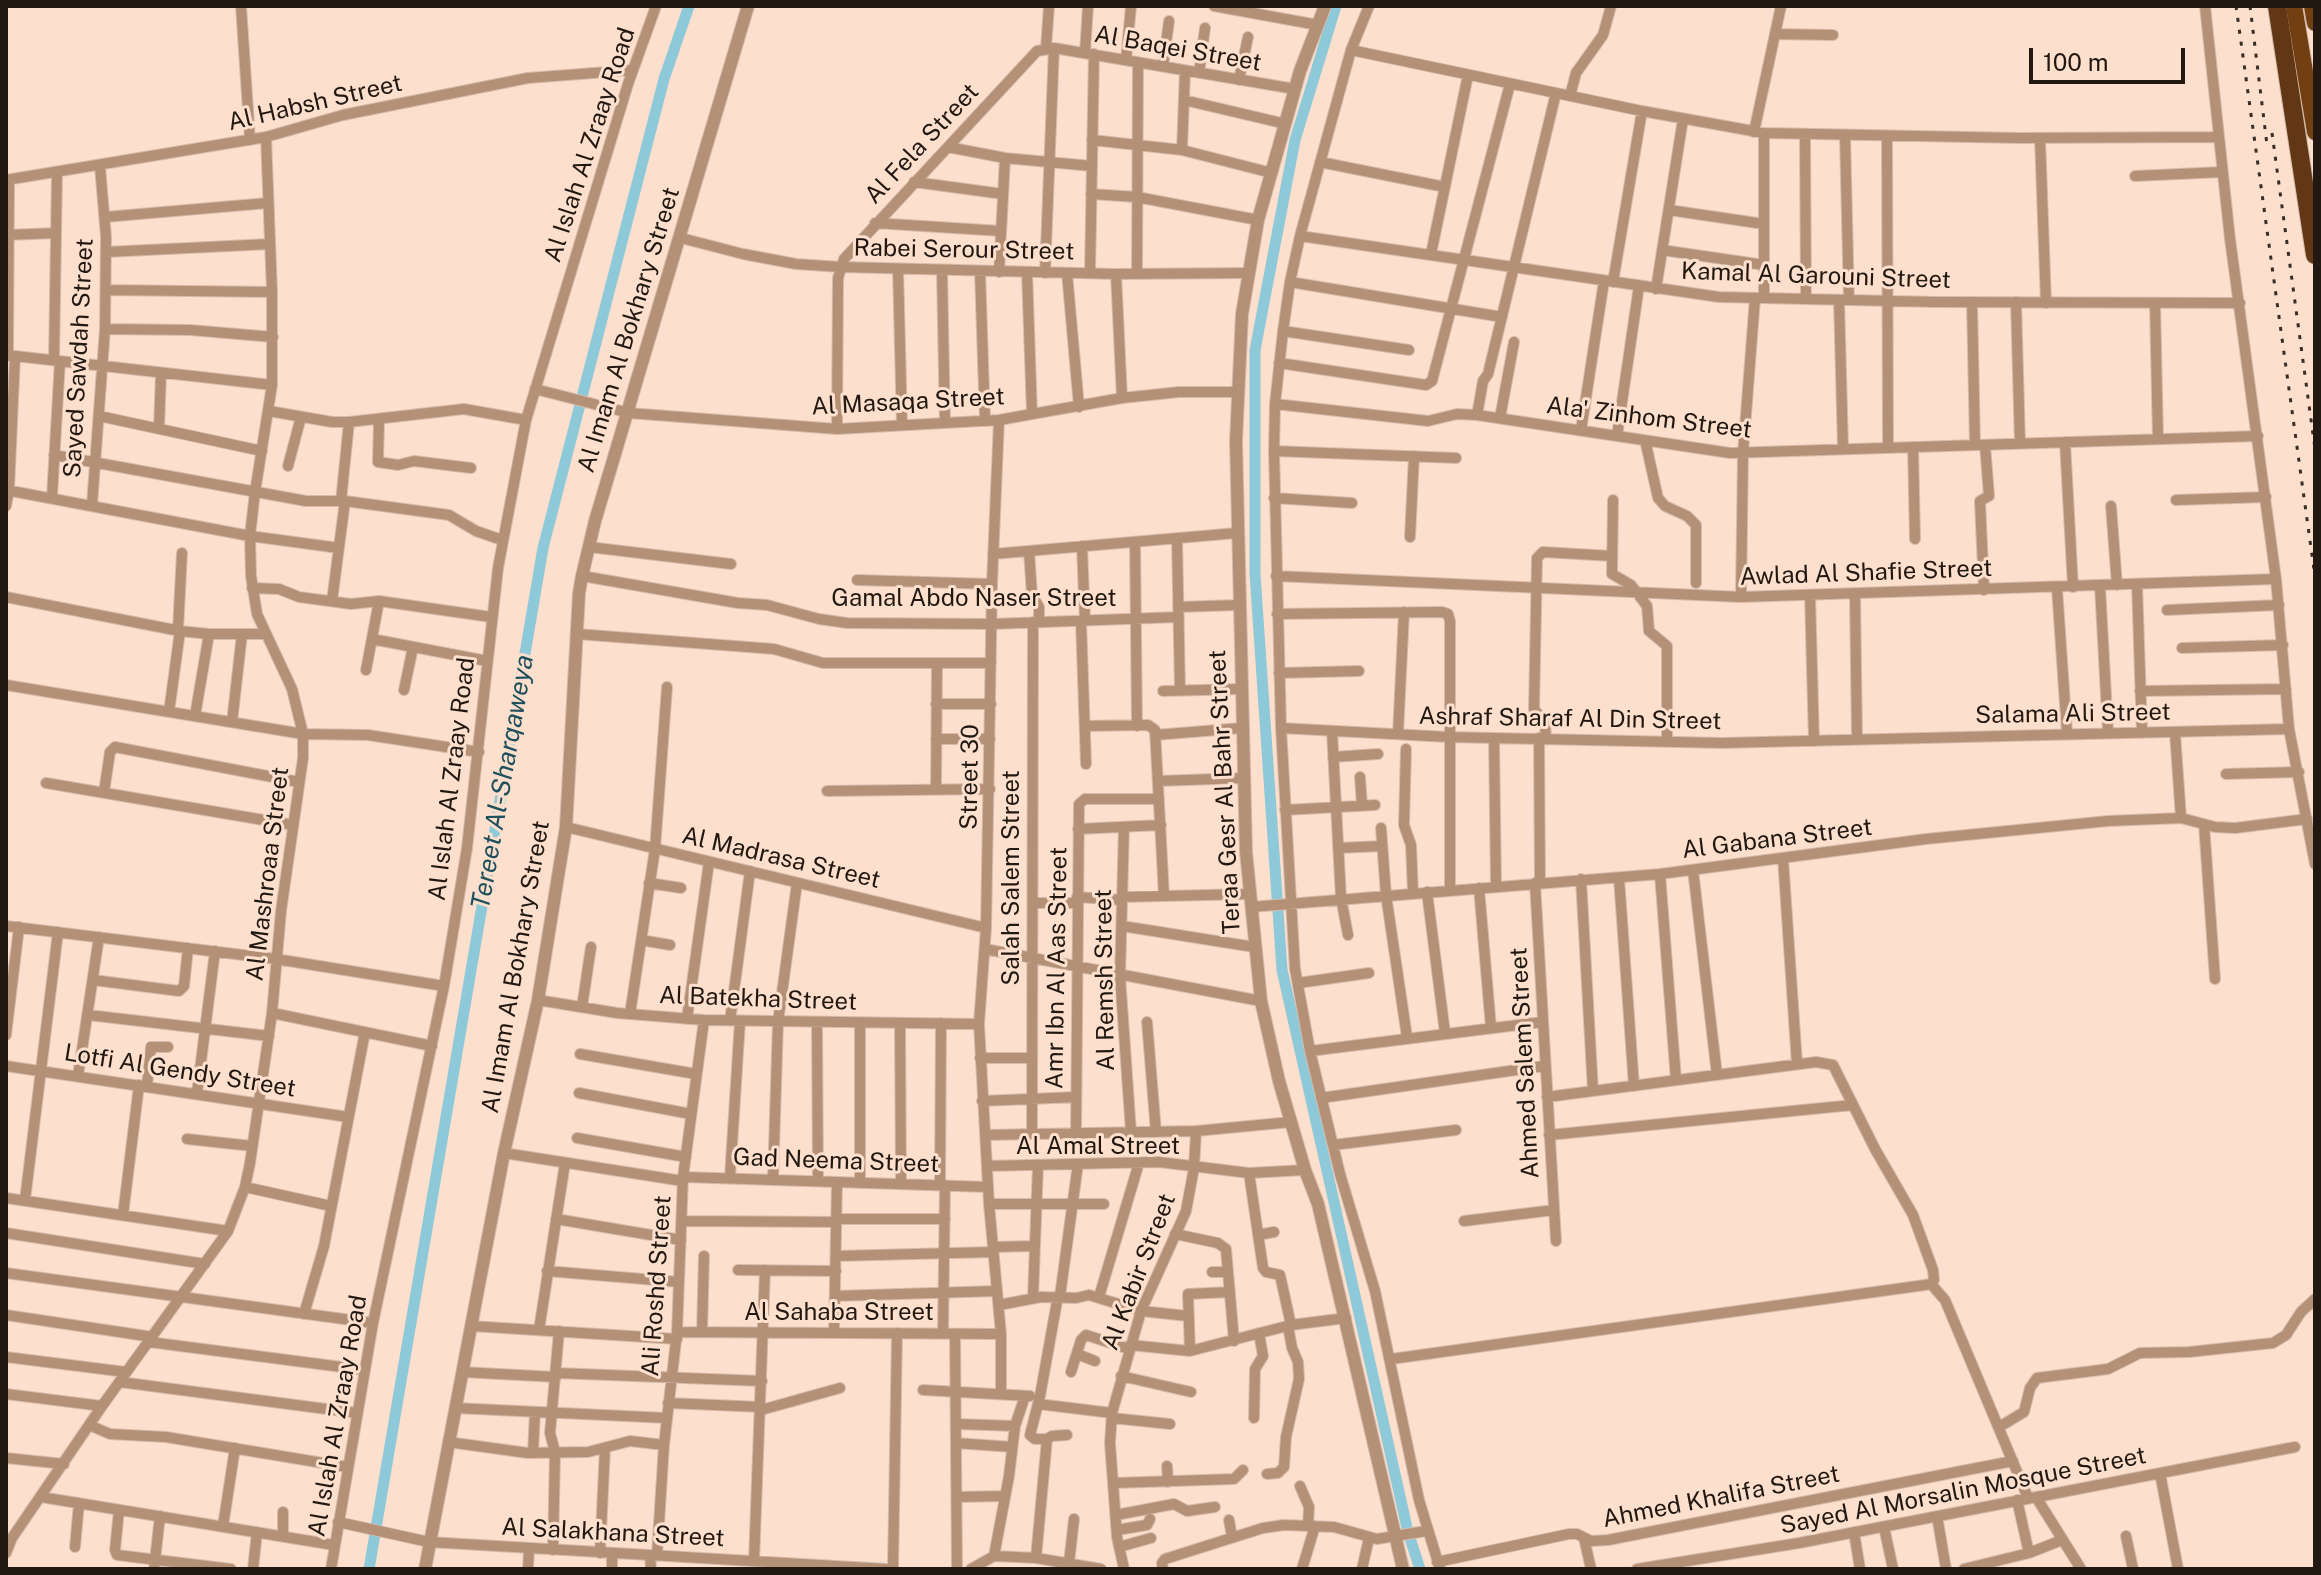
<!DOCTYPE html>
<style>
body{margin:0}
#map{position:relative;width:2321px;height:1575px;overflow:hidden;background:#fcdfcd;font-family:"Public Sans",sans-serif}
canvas{display:block}
.frame{position:absolute;inset:0;border:8px solid #221811;pointer-events:none}
.scale{position:absolute;left:2029px;top:48px;width:156px;height:36px;box-sizing:border-box;border:4px solid #221811;border-top:0;padding-left:10px;font-size:24px;line-height:28px;white-space:nowrap;color:#221811;-webkit-text-stroke:6px #fcdfcd;paint-order:stroke}
</style>
<div id="map">
<canvas width="2321" height="1575"></canvas>
<div class="frame"></div>
<div class="scale">100 m</div>
</div>
<script>
const context = document.querySelector('canvas').getContext('2d');
context.lineJoin = 'round';
const poly = rows => new Path2D(rows.map(r => 'M' + r).join(''));
function trace(path, color, width, dash) { context.strokeStyle = color; context.lineWidth = width; context.lineCap = dash ? 'butt' : 'round'; context.setLineDash(dash || []); context.stroke(path); }
function label(font, color, halo, rows, align = 'center') {
  context.font = font + ' "Public Sans",sans-serif'; context.lineWidth = 6; context.setLineDash([]); context.textBaseline = 'middle'; context.strokeStyle = halo; context.fillStyle = color; for (const [text, x, y, turn = 0] of rows) {
    context.save(); context.translate(x, y); context.rotate((+turn || 0) * Math.PI / 180); context.textAlign = isNaN(turn) ? turn : align; if (halo) context.strokeText(text, 0, 0); context.fillText(text, 0, 0); context.restore();
  }
}
trace(poly([
 [1336,6,1295,140,1255,350,1255,574,1282,970,1408,1532,1420,1569],
 [369,1569,543,548,664,79,689,6]
]), '#8ec9da', 11);
const minor = poly([
 [241,6,250,140],
 [1214,6,1318,25],
 [1369,6,1351,50,1300,236,1290,282,1283,331,1275,404,1274,451,1281,728,1295,969,1310,1051,1340,1174,1375,1291,1419,1500,1440,1569],
 [2205,6,2230,239,2276,579,2289,729,2315,864],
 [1775,34,1833,35],
 [1046,48,1049,6],
 [1351,50,1642,111,1764,133,2019,138,2219,137],
 [1085,53,1088,6],
 [1126,60,1131,6],
 [1163,66,1169,21],
 [1199,73,1205,28],
 [1239,80,1248,37],
 [1570,96,1576,73,1603,35,1611,6],
 [1184,100,1286,124],
 [1754,132,1781,6],
 [1764,133,1764,298],
 [1805,135,1806,299],
 [1845,136,1849,300],
 [1887,136,1888,448],
 [2040,138,2046,303],
 [1092,140,1182,150,1272,173],
 [948,147,1005,158,1092,166],
 [1182,150,1185,71],
 [1320,162,1445,187],
 [2135,176,2222,172],
 [6,180,266,137,343,115,528,78,633,70],
 [914,182,1003,194],
 [1091,194,1137,197,1258,220],
 [1669,210,1764,224],
 [105,217,268,203],
 [875,223,1001,231],
 [6,235,56,233],
 [1300,236,1719,297,1936,302,2240,303],
 [681,238,743,254,796,264,841,267,1116,274,1249,273],
 [1662,250,1764,265],
 [106,252,270,244],
 [1431,254,1468,75],
 [898,269,902,425],
 [942,271,945,423],
 [980,271,985,421],
 [999,272,1005,158],
 [1027,272,1032,414],
 [1045,273,1054,48],
 [1067,273,1079,407],
 [1090,273,1094,54],
 [1116,274,1122,398],
 [1137,274,1138,62],
 [1290,282,1502,317],
 [1613,282,1642,111],
 [1656,289,1683,119],
 [106,290,272,292],
 [1839,300,1843,448],
 [1972,302,1975,445],
 [2016,302,2020,444],
 [2155,303,2158,439],
 [105,329,190,330,273,337],
 [1283,331,1409,350],
 [6,355,272,385],
 [8,356,9,180],
 [54,360,57,173],
 [1279,363,1426,385,1432,381,1510,84],
 [535,389,629,413,837,429,999,420,1122,398,1179,392,1237,392],
 [1275,404,1428,421,1457,414,1477,415,1730,453,2258,436],
 [269,411,332,422,349,422,464,409,526,420],
 [1477,415,1483,381,1488,374,1556,93],
 [99,416,262,451],
 [1500,418,1514,342],
 [379,419,378,462,398,465,414,461,471,468],
 [999,420,992,584,986,928,979,1024,989,1204,1001,1334,1001,1394],
 [159,429,161,373],
 [837,429,838,278,844,259,1037,51,1054,48,1295,89],
 [1581,430,1604,281],
 [1617,436,1639,286],
 [1645,440,1658,498,1665,506,1687,516,1696,525,1696,583],
 [2065,442,2073,587],
 [1913,447,1915,539],
 [1274,451,1456,458],
 [54,455,306,501,345,501,449,515,476,531,502,540],
 [288,466,301,417],
 [6,490,250,536,339,548],
 [52,497,60,361],
 [1274,498,1352,503],
 [1613,500,1612,574,1631,585,1647,606,1649,631,1667,646,1667,742],
 [2176,500,2266,497],
 [341,501,349,422],
 [92,505,105,329,106,237,100,166],
 [6,506,9,490,15,356],
 [2111,506,2117,585],
 [1410,537,1414,456],
 [1177,538,1180,691],
 [1135,542,1137,726],
 [1082,546,1085,621],
 [589,547,731,564],
 [1029,551,1032,595,1039,607,1039,622],
 [993,554,1237,533],
 [582,576,738,603,767,605,819,619,847,623,992,624,1179,617],
 [1276,576,1741,597,2276,579],
 [857,580,992,584],
 [2137,584,2142,733],
 [2100,586,2108,732],
 [252,588,279,589,299,597,351,604,379,601,491,617],
 [2057,588,2067,733],
 [1984,590,1980,501,1989,496,1985,445],
 [1855,594,1857,739],
 [1810,595,1814,741],
 [6,597,180,631,209,634,266,634],
 [1741,597,1743,453,1755,298],
 [332,601,345,501],
 [1178,607,1239,605],
 [2167,610,2279,605],
 [1277,614,1442,612,1448,614,1450,621,1450,891],
 [1081,621,1086,764],
 [178,630,182,553],
 [577,634,774,649,823,663,991,663],
 [372,639,487,661],
 [2182,648,2283,645],
 [366,670,379,601],
 [1279,673,1359,671],
 [6,685,303,734,368,735,479,752],
 [404,690,413,647],
 [1163,691,1241,689],
 [2140,691,2286,689],
 [936,704,991,704],
 [169,712,180,631],
 [195,716,209,634],
 [232,722,242,634],
 [1085,726,1148,725,1155,730,1164,896],
 [1281,728,1448,737,1722,743,2289,729],
 [1332,731,1341,898,1348,935],
 [2175,733,2181,818],
 [1398,734,1404,612],
 [1155,735,1242,728],
 [1494,738,1496,887],
 [1539,738,1540,883],
 [936,739,990,739],
 [1546,739,1545,723,1534,709,1537,558,1543,552,1612,556],
 [1406,749,1404,825,1411,845,1413,893],
 [1333,757,1378,754],
 [2226,774,2299,772],
 [1360,777,1362,805],
 [1158,781,1244,778],
 [46,783,293,825],
 [936,790,937,663],
 [827,791,990,789],
 [104,792,110,752,115,747,299,782],
 [1285,810,1375,805],
 [2204,824,2215,979],
 [566,827,986,928],
 [1124,827,1120,976,1131,1132],
 [1381,828,1386,895,1407,1037],
 [1078,829,1161,825],
 [1338,848,1382,846],
 [1783,858,1797,1064],
 [1693,870,1717,1075],
 [1660,874,1676,1080],
 [1619,878,1634,1086],
 [1581,879,1593,1091],
 [649,883,681,888],
 [1535,883,1556,1241],
 [1479,888,1491,1028],
 [1427,892,1445,1033],
 [1077,897,1122,900],
 [1122,897,1250,894],
 [1033,903,1077,903],
 [1251,907,1660,874,1926,839,2108,821,2181,818,2215,827,2235,828,2307,819],
 [6,926,276,959,444,986],
 [1122,926,1254,947],
 [641,940,670,945],
 [985,949,1261,1001],
 [93,980,179,991,184,986,188,948],
 [1298,983,1369,973],
 [538,1000,617,1013,704,1020,979,1024],
 [582,1007,591,947],
 [272,1013,432,1046],
 [630,1014,655,849,667,687],
 [88,1015,269,1036],
 [687,1019,709,862],
 [730,1021,750,871],
 [817,1022,818,1181],
 [1147,1022,1156,1132],
 [860,1023,860,1182],
 [900,1023,901,1184],
 [6,1035,19,927],
 [1310,1051,1542,1022],
 [580,1054,696,1074],
 [980,1058,1031,1058],
 [6,1066,348,1117],
 [78,1076,99,937],
 [147,1086,151,1047,168,1047],
 [197,1093,215,951],
 [579,1093,691,1114],
 [1321,1098,1544,1066],
 [982,1101,1076,1097],
 [1032,1133,1033,622],
 [1076,1133,1079,804,1085,799,1159,799],
 [985,1135,1196,1131,1291,1122],
 [1549,1135,1853,1105],
 [577,1138,686,1157],
 [187,1139,252,1146],
 [1333,1145,1456,1130],
 [504,1153,683,1181],
 [987,1166,1159,1162,1249,1173,1305,1170],
 [1249,1173,1263,1268,1266,1272,1280,1275,1291,1325],
 [683,1177,988,1187],
 [730,1177,740,1021],
 [773,1179,778,1022,797,883],
 [940,1185,941,1023],
 [245,1187,331,1206],
 [6,1198,228,1231],
 [25,1200,58,932],
 [989,1204,1104,1204],
 [123,1215,139,1085],
 [556,1219,681,1240],
 [837,1219,945,1219],
 [682,1221,837,1222],
 [1464,1221,1554,1210],
 [6,1233,205,1264],
 [1175,1234,1218,1243,1226,1249,1234,1341],
 [1258,1235,1274,1232],
 [993,1247,1035,1246],
 [836,1256,994,1252],
 [738,1270,836,1271],
 [547,1271,679,1282],
 [1212,1272,1228,1272],
 [6,1273,373,1323],
 [1931,1284,1945,1300,2028,1498],
 [835,1296,997,1291],
 [1060,1296,1078,1164],
 [1099,1297,1139,1163],
 [1033,1298,1038,1165],
 [999,1305,1041,1297,1076,1298,1089,1295,1141,1311,1188,1316],
 [304,1314,324,1246,365,1032],
 [6,1315,153,1337],
 [471,1326,677,1339],
 [539,1330,565,1163],
 [677,1332,1001,1334],
 [702,1332,704,1256],
 [834,1333,837,1182],
 [943,1334,945,1185],
 [955,1334,957,1569],
 [149,1342,365,1370],
 [1130,1345,1190,1351,1291,1325,1346,1318],
 [1190,1351,1188,1294,1230,1292],
 [1077,1354,1095,1361],
 [6,1357,126,1372],
 [1391,1359,1925,1285,1931,1284,1934,1280,1933,1270,1913,1215,1875,1149,1833,1065,1816,1062,1547,1097],
 [462,1372,556,1377],
 [1071,1372,1081,1340,1086,1335,1129,1349],
 [556,1373,762,1381],
 [1121,1376,1191,1392],
 [120,1382,357,1413],
 [923,1390,1030,1396],
 [6,1394,102,1406],
 [668,1403,761,1407],
 [1038,1404,1112,1413],
 [455,1408,667,1418],
 [761,1410,840,1388],
 [1112,1418,1170,1424],
 [1254,1418,1255,1369,1263,1356,1259,1333],
 [956,1424,1015,1426],
 [89,1425,110,1434,166,1437,347,1467],
 [1999,1427,2024,1412,2030,1388,2037,1378,2108,1369,2140,1353,2189,1352,2273,1343,2286,1335,2301,1312,2315,1299],
 [1047,1439,1035,1439,1030,1435,1040,1396,1058,1296],
 [448,1442,528,1453,588,1452,630,1441,664,1445],
 [956,1443,1012,1447],
 [533,1453,535,1412],
 [6,1458,64,1464],
 [1167,1466,1168,1482],
 [2160,1473,2178,1569],
 [1267,1474,1278,1473,1284,1467,1286,1437,1299,1379,1298,1362,1292,1348,1288,1326],
 [1114,1483,1234,1479,1243,1470],
 [1300,1486,1309,1507,1308,1526],
 [41,1497,334,1545],
 [957,1497,1005,1496],
 [2036,1497,2081,1569],
 [2017,1500,2029,1553],
 [119,1510,115,1550,117,1555,231,1569],
 [283,1512,283,1536],
 [1116,1515,1174,1504,1187,1511,1215,1507],
 [1937,1516,1946,1569],
 [1229,1520,1232,1537],
 [338,1522,429,1542,887,1569],
 [223,1526,235,1448],
 [1884,1527,1893,1569],
 [1117,1530,1147,1525,1150,1519],
 [1854,1532,1860,1569],
 [2126,1536,2133,1569],
 [1584,1538,1591,1569],
 [75,1547,79,1503],
 [1119,1547,1151,1538],
 [553,1550,555,1452,550,1433,559,1331],
 [6,1553,12,1538,102,1406,228,1231,245,1187,250,1163,272,1013,281,911,303,758,303,734,292,689,257,614,251,576,250,536,255,492,272,385,272,292,266,137],
 [600,1553,605,1448],
 [650,1555,651,1569],
 [657,1555,664,1445,677,1332,683,1177,704,1020],
 [994,1556,1009,1476,1015,1426,1025,1396],
 [1036,1558,1047,1439,1052,1436,1067,1435],
 [754,1561,765,1270],
 [1437,1562,1569,1534,1577,1534,1591,1541,1608,1540,2013,1461],
 [1069,1563,1074,1519],
 [154,1569,160,1516],
 [253,1569,257,1532],
 [331,1569,373,1323,444,986,467,848,498,568,526,420,628,84,656,6],
 [528,1569,529,1548],
 [612,1569,612,1553],
 [893,1569,897,1333],
 [971,1569,994,1556,1036,1558,1101,1569],
 [1124,1569,1117,1537,1110,1443,1112,1413,1141,1311,1186,1211,1194,1168,1196,1131],
 [1163,1569,1162,1563,1165,1559,1263,1528,1284,1525,1334,1527,1377,1539,1426,1531],
 [1302,1569,1315,1526],
 [1362,1569,1369,1538],
 [1637,1569,1799,1543,2295,1447],
 [1964,1569,2029,1553,2062,1540]
]);
const tertiary = poly([
 [1325,6,1300,71,1258,220,1242,314,1236,441,1246,852,1261,1001,1279,1081,1305,1170,1318,1204,1403,1569],
 [425,1569,504,1153,538,1000,566,827,579,593,582,576,595,521,748,6]
]);
const trunk = poly([
 [2294,6,2315,132],
 [2312,6,2315,23]
]);
const motorway = poly([
 [2277,6,2315,255]
]);
trace(minor, '#d5bbab', 12);
trace(tertiary, '#d5bbab', 14);
trace(trunk, '#d5bbab', 18);
trace(motorway, '#d5bbab', 20);
trace(minor, '#b49077', 10);
trace(tertiary, '#b49077', 12);
trace(trunk, '#723f12', 16);
trace(motorway, '#613716', 18);
trace(poly([
 [2236,6,2315,577],
 [2250,6,2267,145],
 [2272,133,2315,449]
]), '#392d25', 3, [4, 8]);
label('24px', '#221811', '#fcdfcd', [
 ["Al Baqei Street",1178,49,10],
 ["Al Habsh Street",315,103,-13],
 ["Al Fela Street",922,144,-47],
 ["Al Islah Al Zraay Road",590,145,-72],
 ["Rabei Serour Street",964,250,1],
 ["Kamal Al Garouni Street",1816,276,2],
 ["Al Imam Al Bokhary Street",629,330,-73],
 ["Sayed Sawdah Street",79,358,-87],
 ["Al Masaqa Street",908,402,-3],
 ["Ala' Zinhom Street",1649,418,7],
 ["Awlad Al Shafie Street",1866,573,-2],
 ["Gamal Abdo Naser Street",974,599],
 ["Salama Ali Street",2073,714,-1],
 ["Ashraf Sharaf Al Din Street",1570,719,1],
 ["Street 30",970,777,-89],
 ["Al Islah Al Zraay Road",452,779,-83],
 ["Teraa Gesr Al Bahr Street",1225,792,-93],
 ["Al Gabana Street",1777,839,-7],
 ["Al Madrasa Street",781,858,13],
 ["Al Mashroaa Street",268,874,-83],
 ["Salah Salem Street",1012,878,-90],
 ["Al Imam Al Bokhary Street",516,967,-80],
 ["Amr Ibn Al Aas Street",1057,968,-89],
 ["Al Remsh Street",1105,980,-91],
 ["Al Batekha Street",758,999,2],
 ["Ahmed Salem Street",1525,1063,-93],
 ["Lotfi Al Gendy Street",180,1071,9],
 ["Al Amal Street",1098,1147],
 ["Gad Neema Street",836,1161,2],
 ["Al Kabir Street",1139,1272,-69],
 ["Ali Roshd Street",657,1286,-86],
 ["Al Sahaba Street",839,1313],
 ["Al Islah Al Zraay Road",338,1416,-80],
 ["Sayed Al Morsalin Mosque Street",1963,1491,-11],
 ["Ahmed Khalifa Street",1721,1497,-11],
 ["Al Salakhana Street",613,1533,3]
]);
label('italic 26px', '#1d4f5c', '#fcdfcd', [
 ["Tereet Al-Sharqaweya",503,782,-80]
]);
</script>
